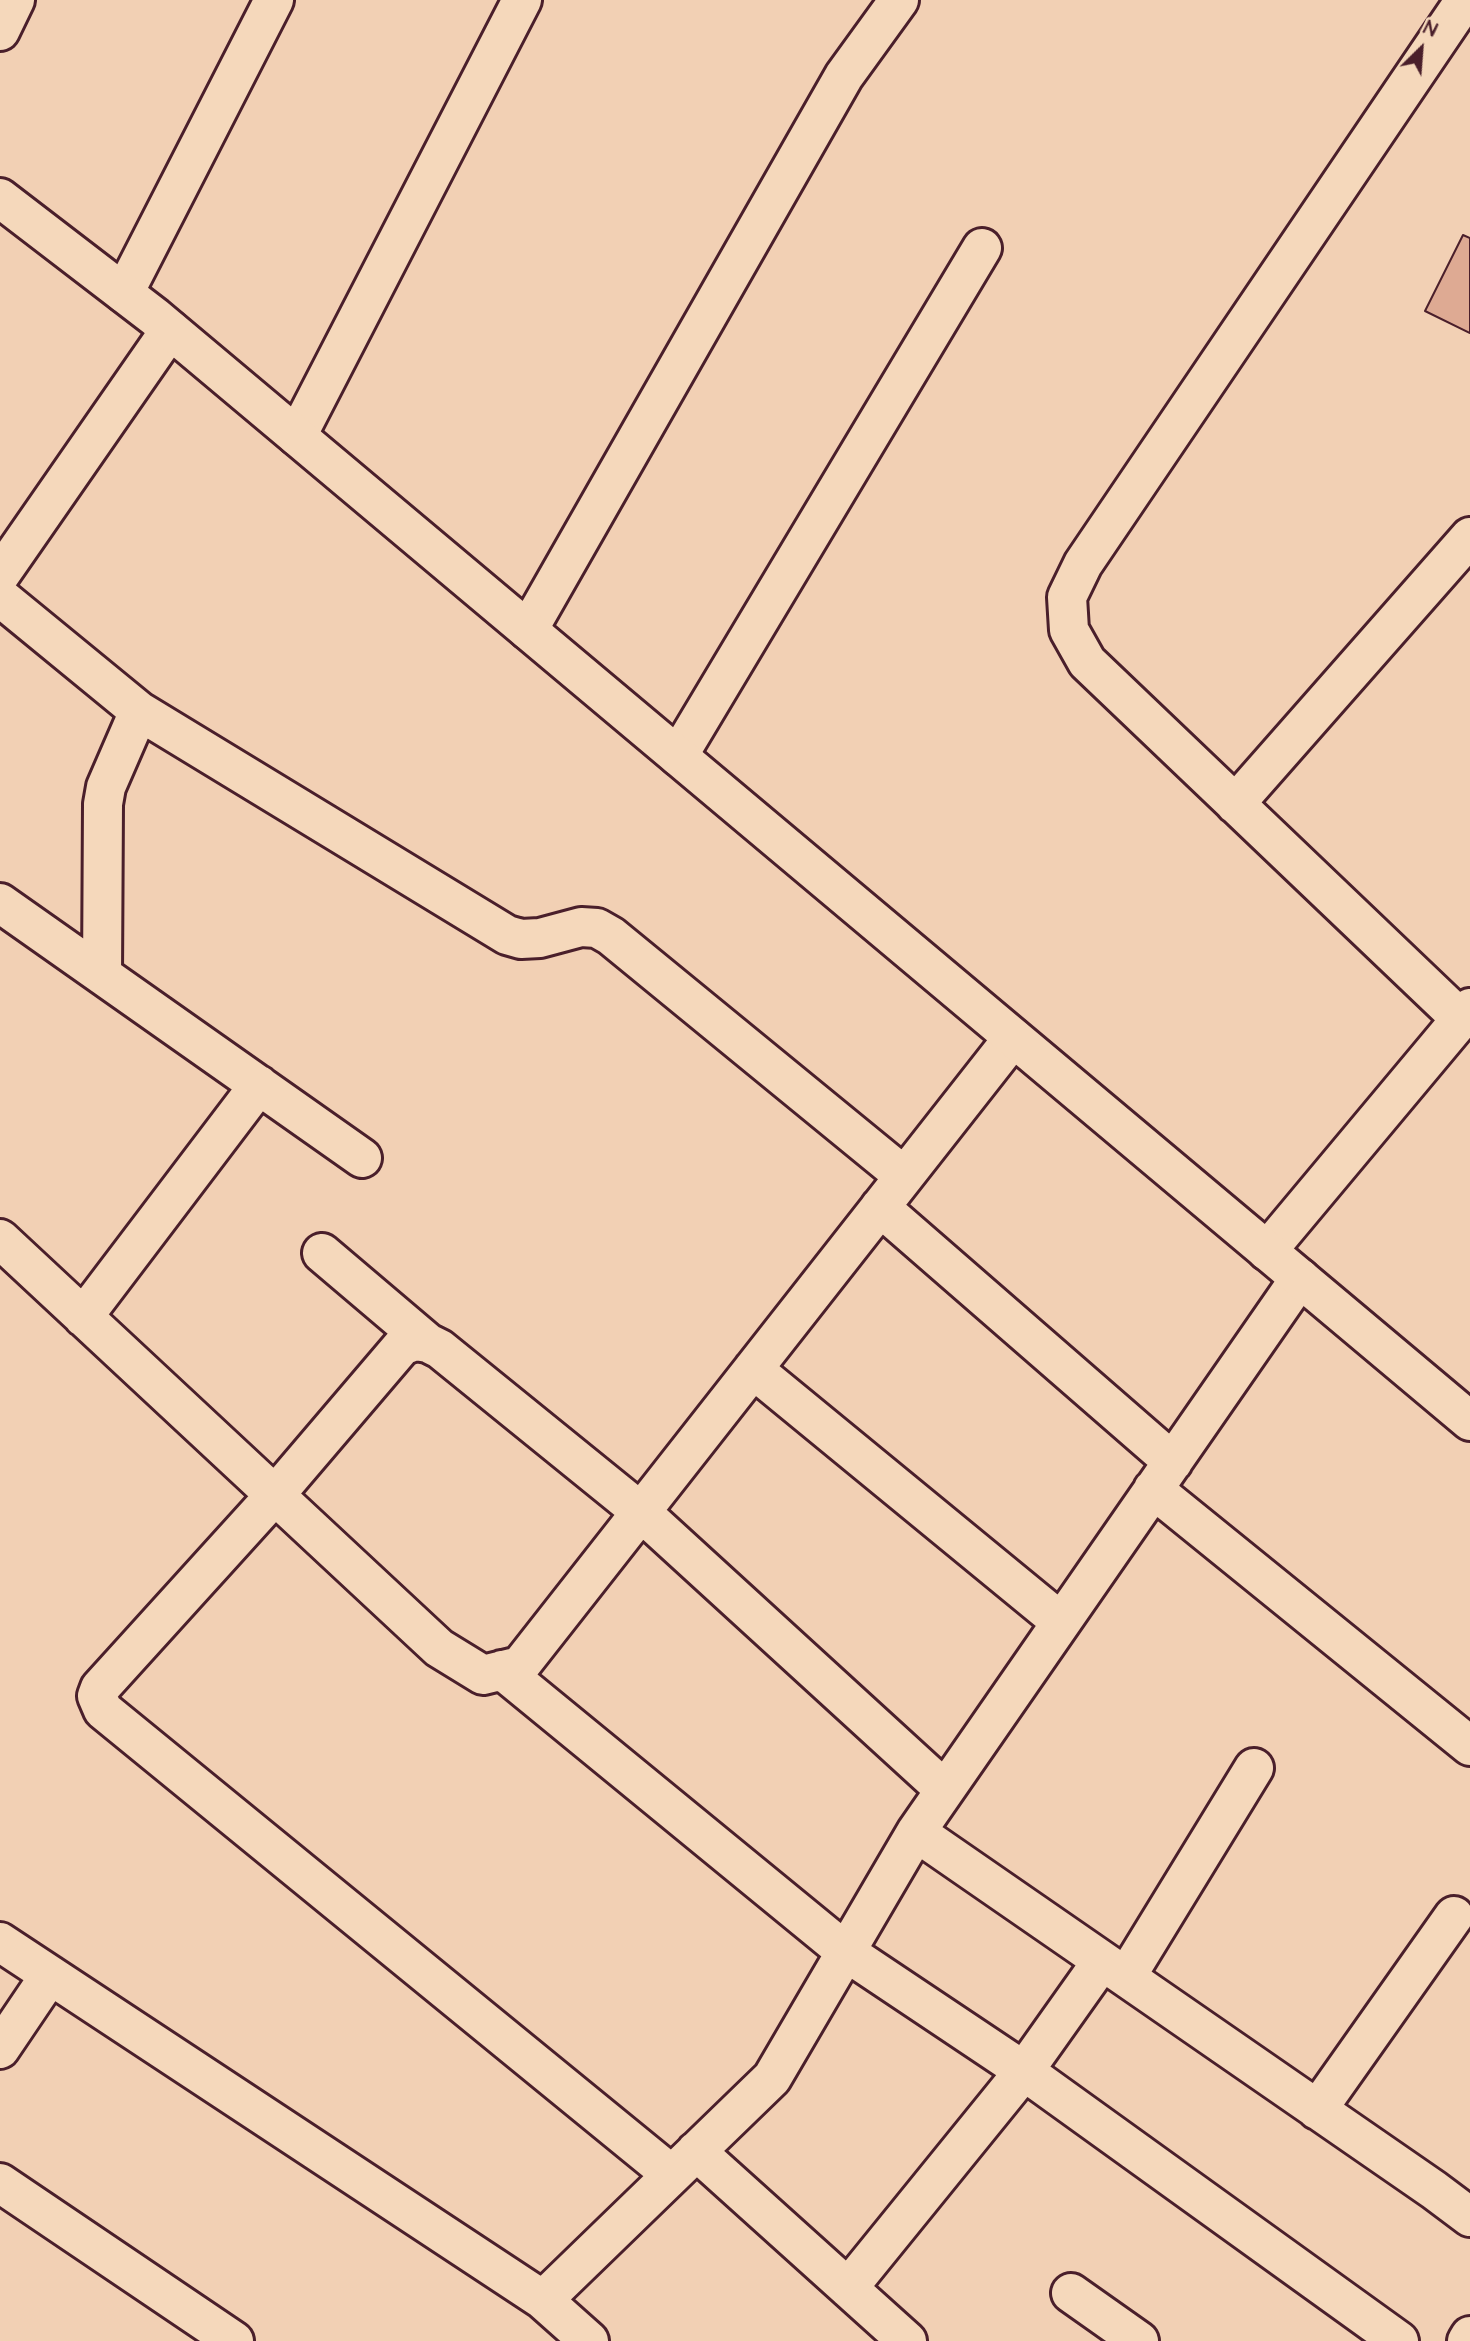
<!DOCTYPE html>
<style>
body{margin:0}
#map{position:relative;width:1470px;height:2341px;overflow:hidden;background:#f2d0b4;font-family:"Architects Daughter",sans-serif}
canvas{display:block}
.north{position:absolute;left:1386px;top:14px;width:70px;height:70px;-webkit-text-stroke:5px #f5d8bb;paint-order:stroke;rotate:25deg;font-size:19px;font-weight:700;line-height:28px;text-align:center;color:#4a1f2b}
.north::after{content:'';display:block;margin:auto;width:24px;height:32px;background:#4a1f2b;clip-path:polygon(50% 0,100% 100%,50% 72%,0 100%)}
</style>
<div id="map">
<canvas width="1470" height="2341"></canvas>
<div class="north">N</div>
</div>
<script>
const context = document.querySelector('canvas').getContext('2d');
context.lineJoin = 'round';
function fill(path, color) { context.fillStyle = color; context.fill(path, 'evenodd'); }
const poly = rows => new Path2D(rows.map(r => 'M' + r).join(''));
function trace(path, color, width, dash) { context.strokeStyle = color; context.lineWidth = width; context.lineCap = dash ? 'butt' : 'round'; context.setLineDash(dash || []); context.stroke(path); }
const building = poly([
 [1463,235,1470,238,1470,333,1425,311,1463,235]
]);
fill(building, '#deaa93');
trace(building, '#4a1f2b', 2);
const minor = poly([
 [0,31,15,0],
 [124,293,274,0],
 [297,436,522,0],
 [0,575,170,330],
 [0,597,139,711,507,935,521,939,540,938,581,927,597,928,611,936,904,1176],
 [528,630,844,76,899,0],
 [678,756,982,248],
 [1235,804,1470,537],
 [0,903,362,1158],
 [102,975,103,804,106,787,139,711],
 [1461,1019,1087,662,1069,630,1067,597,1083,564,1465,0],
 [880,1207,1173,1462],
 [0,1239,439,1648,483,1675,520,1666,1013,1038],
 [1267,1251,1470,1008],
 [322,1253,428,1343],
 [83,1317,259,1085],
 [753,1369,1061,1622],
 [1153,1489,1470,1746],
 [502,1670,846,1952,1024,2071,1399,2341],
 [916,1832,1434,2190,1470,2217],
 [0,1942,543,2300,589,2341],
 [1126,1977,1254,1768],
 [0,2049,50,1975],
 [1317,2110,1454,1916],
 [696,2151,907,2341],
 [672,2175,103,1710,97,1696,100,1688,275,1495,402,1346,415,1341,428,1343,440,1349,641,1512,945,1790],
 [0,2183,234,2341],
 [848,2288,1024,2071,1102,1961],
 [1071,2293,1139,2341],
 [543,2300,772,2078,916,1832,1300,1278],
 [1467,2341,1470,2336]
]);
const tertiary = poly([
 [0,198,155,317,1470,1421]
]);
trace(minor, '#4a1f2b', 44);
trace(tertiary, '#4a1f2b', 44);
trace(minor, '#f5d8bb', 38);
trace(tertiary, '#f5d8bb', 38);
</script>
